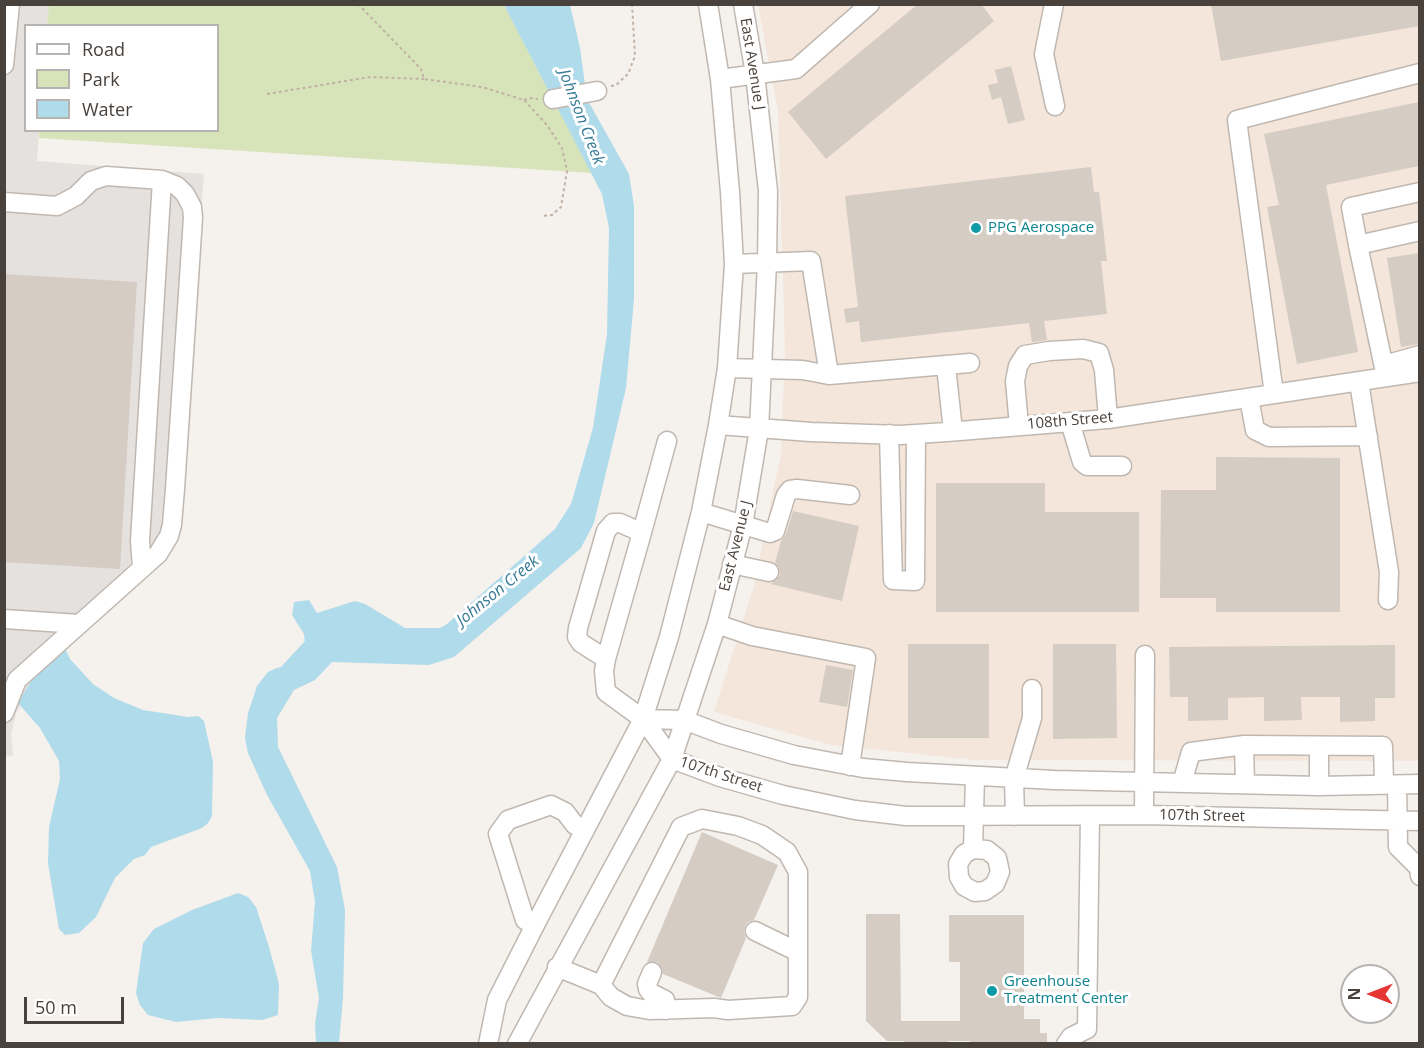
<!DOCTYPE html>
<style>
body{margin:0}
#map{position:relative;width:1424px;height:1048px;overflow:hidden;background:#f5f1ed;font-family:"Open Sans",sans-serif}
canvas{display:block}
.frame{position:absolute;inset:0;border:6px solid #49413b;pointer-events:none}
.legend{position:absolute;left:24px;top:24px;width:195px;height:108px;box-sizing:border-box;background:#fff;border:2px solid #b6b3b1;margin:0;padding:8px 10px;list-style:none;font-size:18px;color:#49413b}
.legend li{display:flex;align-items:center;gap:12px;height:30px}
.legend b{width:30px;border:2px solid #b6b3b1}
.north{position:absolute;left:1340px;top:964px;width:60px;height:60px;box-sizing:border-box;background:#fff;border:2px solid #b6b3b1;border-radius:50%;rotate:270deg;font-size:16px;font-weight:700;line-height:24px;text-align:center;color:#49413b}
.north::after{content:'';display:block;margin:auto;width:21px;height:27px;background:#e53634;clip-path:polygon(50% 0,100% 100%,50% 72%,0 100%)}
.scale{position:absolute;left:24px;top:997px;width:100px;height:27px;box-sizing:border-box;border:3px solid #49413b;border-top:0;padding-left:8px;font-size:18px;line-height:21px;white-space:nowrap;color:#49413b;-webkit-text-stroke:4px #fff;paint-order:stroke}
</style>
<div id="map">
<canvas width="1424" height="1048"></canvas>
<div class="frame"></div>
<ul class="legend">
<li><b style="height:8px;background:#fff"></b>Road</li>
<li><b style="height:16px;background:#d7e4ba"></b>Park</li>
<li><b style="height:16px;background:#b0dbea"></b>Water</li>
</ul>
<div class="north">N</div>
<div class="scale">50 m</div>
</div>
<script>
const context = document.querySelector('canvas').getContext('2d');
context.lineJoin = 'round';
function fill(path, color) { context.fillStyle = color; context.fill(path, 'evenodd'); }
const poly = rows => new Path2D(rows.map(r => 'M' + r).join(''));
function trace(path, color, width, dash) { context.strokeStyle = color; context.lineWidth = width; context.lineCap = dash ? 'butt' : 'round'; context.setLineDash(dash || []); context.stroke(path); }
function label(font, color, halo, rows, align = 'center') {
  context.font = font + ' "Open Sans",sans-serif'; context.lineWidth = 6; context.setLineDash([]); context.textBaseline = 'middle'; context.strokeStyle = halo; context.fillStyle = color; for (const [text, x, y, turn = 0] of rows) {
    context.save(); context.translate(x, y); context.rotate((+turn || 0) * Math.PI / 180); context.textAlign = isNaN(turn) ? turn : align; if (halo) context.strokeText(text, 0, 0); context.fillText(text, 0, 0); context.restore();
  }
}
fill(poly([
 [758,5,1419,5,1419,761,975,760,831,745,714,712,753,589,781,454,785,349,778,111]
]), '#f4e6db');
fill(poly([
 [4,5,49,5,47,25,26,26,26,130,39,131,37,161,204,174,175,537,159,566,39,670,16,714,11,733,13,756,4,755]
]), '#e5e1de');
fill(poly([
 [49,5,504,5,592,173,39,138,39,130,218,130,218,26,47,25]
]), '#d7e4ba');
fill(poly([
 [504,5,570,5,580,48,587,99,629,174,634,206,634,299,626,388,594,523,581,548,454,657,429,665,332,662,315,680,294,690,277,718,278,747,337,867,345,910,343,998,339,1043,316,1043,315,1024,319,998,311,951,315,902,310,871,267,795,248,753,245,738,248,713,257,686,268,672,277,668,292,665,305,667,307,662,304,634,292,615,294,602,309,600,317,613,355,601,365,604,405,628,440,628,447,624,555,529,571,504,593,428,607,334,609,228,602,194],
 [64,646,70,659,93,684,114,698,143,710,188,717,198,716,204,721,213,762,212,816,208,823,202,828,151,847,145,855,134,859,115,878,96,917,79,933,65,935,59,929,48,863,49,827,60,779,59,761,40,728,18,703,37,671],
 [238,893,248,897,256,907,269,947,279,984,278,1015,262,1020,218,1018,176,1022,148,1015,140,1005,136,993,143,943,154,929,192,910]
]), '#b0dbea');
trace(poly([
 [276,690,322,640,332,636]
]), '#b0dbea', 24);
fill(poly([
 [918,4,981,4,994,21,826,159,788,112],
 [1211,4,1419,4,1419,26,1221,61],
 [1011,66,1025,120,1008,124,1001,97,992,100,988,85,998,83,995,70],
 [1419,102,1419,166,1326,185,1358,352,1297,364,1267,207,1279,205,1264,134],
 [1091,167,1094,192,1099,192,1107,261,1101,261,1107,314,1044,321,1047,340,1032,342,1029,323,861,342,859,321,846,323,844,309,858,307,845,196],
 [1419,253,1419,344,1401,347,1387,258],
 [4,274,137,282,120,569,4,562],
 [1216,457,1340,458,1340,612,1216,612,1216,598,1160,598,1161,490,1216,490],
 [936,483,1045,483,1045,512,1139,512,1139,612,936,612],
 [793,511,859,526,842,601,771,584,780,575,779,568,775,563,781,541,786,534],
 [908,644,989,644,989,738,908,738],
 [1053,644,1116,644,1117,738,1053,739],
 [1395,645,1395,698,1375,698,1375,721,1340,722,1340,697,1301,697,1302,720,1264,721,1264,697,1228,698,1228,720,1188,721,1188,697,1170,697,1169,647],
 [826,665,853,670,847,707,819,702],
 [702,832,778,865,754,920,748,922,745,927,744,932,746,938,721,998,663,974,661,966,657,962,647,962],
 [866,914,900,914,901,1021,960,1021,960,962,949,962,949,915,1024,915,1024,1019,1040,1019,1040,1033,1047,1033,1047,1044,970,1044,970,1041,948,1041,948,1044,904,1044,904,1041,887,1041,866,1021]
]), '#d5ccc3');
const minor = poly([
 [1054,4,1044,54,1055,106],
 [4,65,10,4],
 [720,79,796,69,870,4],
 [553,99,597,91],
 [4,202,57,206,76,196,91,181,106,176,162,180],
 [1358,245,1351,207,1420,192],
 [734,264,811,261,829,375],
 [1384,365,1420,355],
 [946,366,953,431],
 [727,368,803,370,829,375,970,363],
 [1386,377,1358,245,1420,231],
 [1359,382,1389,572,1388,600],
 [1274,394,1237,120,1420,73],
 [1249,398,1255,430,1269,437,1368,436],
 [1070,422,1082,462,1087,466,1122,466],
 [718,425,811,432,900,435,947,432,1108,419,1420,372],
 [1019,426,1015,381,1018,366,1025,355,1049,351,1083,349,1099,353,1104,370,1108,419],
 [889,434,893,580,915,581,916,434],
 [701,512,770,533,775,531,786,495,790,490,797,489,850,495],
 [641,536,667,441],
 [732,564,769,572],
 [4,619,79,624],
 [717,624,752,636,866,658,850,766],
 [606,659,581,643,577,637,578,628,606,531,613,523,620,523,636,530,641,536,606,659,604,671,606,692,643,719,672,759,720,777,783,795,855,810,906,816,1144,815,1420,821],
 [4,713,17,680,158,554,169,536,172,525,175,489,193,218,192,207,185,194,177,186,162,180,140,541,142,567],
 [643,719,684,720,721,734,794,755,863,768,907,772,1054,780,1319,786,1420,784],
 [1244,745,1245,784],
 [1319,746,1319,786],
 [1182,783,1191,752,1244,745,1383,746,1384,784],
 [1397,785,1398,847,1419,868,1420,876],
 [1144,815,1145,655],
 [1015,816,1014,779,1032,718,1032,689],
 [973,849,987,850,997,858,1000,872,995,884,985,891,975,892,964,886,959,877,958,864,964,854,973,849,975,777],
 [535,925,525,920,498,834,508,820,551,805,565,812,575,825,585,830],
 [755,931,798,952],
 [557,967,601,985,611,997,627,1006,649,1010,714,1008,728,1010,792,1006,798,997,798,872,787,852,762,835,738,826,702,819,681,827,601,985],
 [652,972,647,984,648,989,651,993,665,1000,666,1010],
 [488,1044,497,1000,535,925,643,719,669,637,701,512,718,425,727,368,734,264,730,192,720,79,708,4],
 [517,1044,672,759,717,624,743,525,759,429,767,263,768,191,755,74,743,4],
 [1066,1044,1071,1037,1087,1029,1090,815]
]);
trace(minor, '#c0b8b0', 21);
trace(poly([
 [358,4,421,69,424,79,482,87,524,100,547,125,562,148,567,171,561,207,552,215,542,216],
 [611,86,616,85,628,74,635,56,632,4],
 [267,94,370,77,424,79],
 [524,100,532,98,538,99]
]), '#c0b1a3', 2, [3, 3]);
trace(minor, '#fff', 18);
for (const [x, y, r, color] of [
 [976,228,6,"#0f9aa8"],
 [992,991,6,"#0f9aa8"]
]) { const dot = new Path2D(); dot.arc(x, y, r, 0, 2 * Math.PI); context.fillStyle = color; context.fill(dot); trace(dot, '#fff', 2); }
label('15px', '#49413b', '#fff', [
 ["East Avenue J",752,64,81],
 ["108th Street",1070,421,-5],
 ["East Avenue J",736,546,-76],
 ["107th Street",721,775,18],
 ["107th Street",1202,816,1]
]);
label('15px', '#0d838f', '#fff', [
 ["PPG Aerospace",988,228],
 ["Greenhouse",1004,982],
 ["Treatment Center",1004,999]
], 'left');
label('italic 16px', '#367a94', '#fff', [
 ["Johnson Creek",581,117,69],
 ["Johnson Creek",498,591,-39]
]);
</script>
